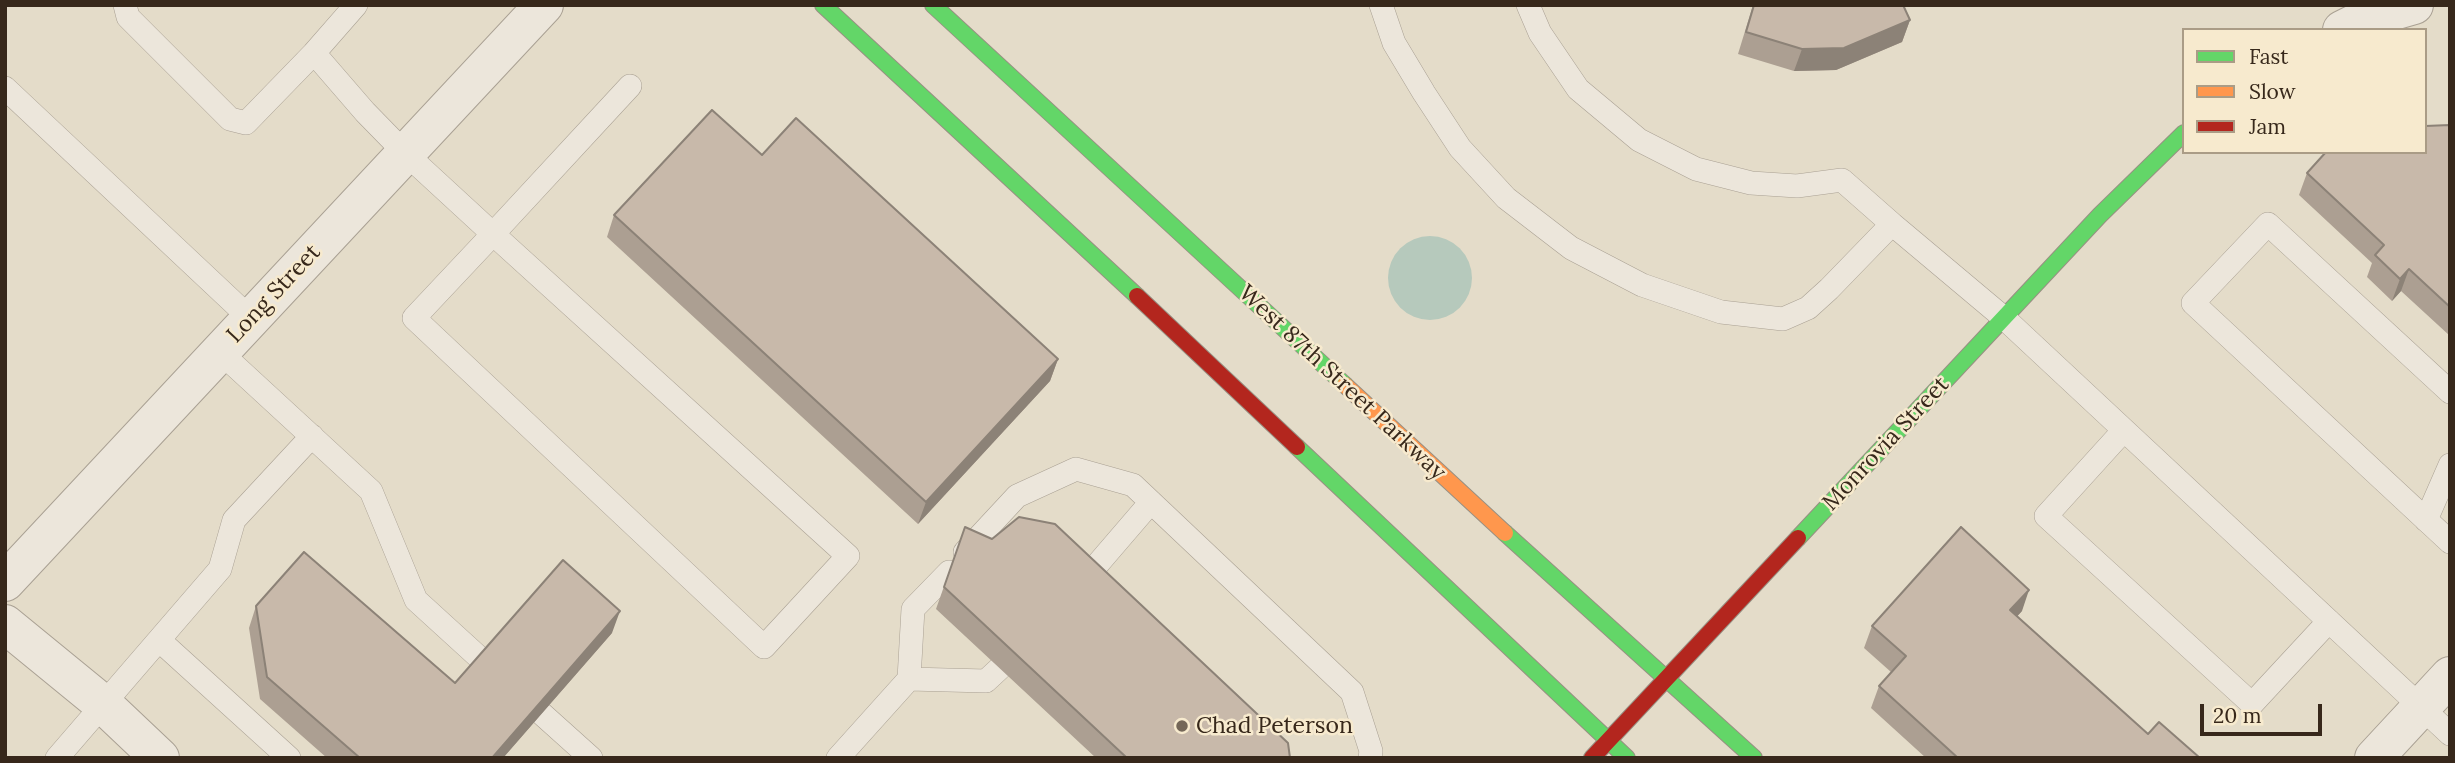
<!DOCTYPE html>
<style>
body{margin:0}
#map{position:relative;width:2455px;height:763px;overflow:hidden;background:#e4dcc9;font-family:Lora,serif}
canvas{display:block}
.frame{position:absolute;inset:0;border:7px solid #37281b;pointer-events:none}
.legend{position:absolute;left:2182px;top:28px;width:245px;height:126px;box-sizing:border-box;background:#f7eace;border:2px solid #aa9c86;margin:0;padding:9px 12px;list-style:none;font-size:21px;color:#37281b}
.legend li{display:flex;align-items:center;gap:14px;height:35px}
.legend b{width:35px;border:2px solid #aa9c86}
.scale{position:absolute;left:2200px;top:704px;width:122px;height:32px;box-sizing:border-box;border:4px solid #37281b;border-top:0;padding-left:9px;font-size:21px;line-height:24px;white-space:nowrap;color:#37281b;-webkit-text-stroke:5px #f7eace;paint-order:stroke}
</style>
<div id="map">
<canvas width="2455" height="763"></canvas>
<div class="frame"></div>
<ul class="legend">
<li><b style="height:9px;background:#63d668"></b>Fast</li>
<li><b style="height:9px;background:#ff974d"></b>Slow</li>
<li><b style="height:9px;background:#b3261e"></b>Jam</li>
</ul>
<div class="scale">20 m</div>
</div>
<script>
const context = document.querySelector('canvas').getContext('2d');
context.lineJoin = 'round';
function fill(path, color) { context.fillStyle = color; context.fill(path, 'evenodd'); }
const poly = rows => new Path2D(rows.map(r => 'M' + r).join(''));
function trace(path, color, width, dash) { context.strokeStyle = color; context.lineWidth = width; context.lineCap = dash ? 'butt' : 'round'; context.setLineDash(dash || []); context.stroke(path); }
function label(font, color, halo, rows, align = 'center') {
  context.font = font + ' Lora,serif'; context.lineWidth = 5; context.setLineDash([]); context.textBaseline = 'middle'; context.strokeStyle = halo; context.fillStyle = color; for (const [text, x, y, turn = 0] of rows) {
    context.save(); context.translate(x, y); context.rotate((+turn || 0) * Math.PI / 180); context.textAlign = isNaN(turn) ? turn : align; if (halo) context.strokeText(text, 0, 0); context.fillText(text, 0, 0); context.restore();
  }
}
fill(poly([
 '1388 278a42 42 0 1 1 84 0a42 42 0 1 1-84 0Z'
]), '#b6c9bc');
const lane = poly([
 [125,5,128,17,230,119,246,123,314,53,365,112,405,153,493,234,848,556,764,647,414,318,493,234,630,86],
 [1381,5,1394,43,1424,93,1460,148,1506,198,1571,248,1642,285,1721,312,1783,319,1808,308,1829,289,1892,224,2004,318,2450,734],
 [1528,5,1540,33,1578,89,1639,140,1696,169,1751,183,1797,186,1842,180,1892,224],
 [314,53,356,5],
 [5,88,251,319],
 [220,352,371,491,416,600,484,662],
 [2450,392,2268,224,2193,303,2450,542],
 [2124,430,2046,516,2252,704,2329,621],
 [2426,520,2450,465],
 [965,552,1017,496,1076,469,1133,485,1352,692,1371,751,1370,758],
 [1084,580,1151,502],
 [159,640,289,758],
 [909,679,986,681,1000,668],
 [542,714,591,758],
 [57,758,220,569,234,520,312,436],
 [838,758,909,679,913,609,949,572]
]);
const street = poly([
 [2342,30,2362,20,2414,5],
 [5,582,544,5],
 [5,624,104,705,160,758],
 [2374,758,2450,676]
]);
const fast = poly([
 [823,5,1137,296],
 [933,5,1345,385],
 [1297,447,1627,758],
 [1505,533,1754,758],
 [1798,538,2100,215,2184,133]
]);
const slow = poly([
 [1345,385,1505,533]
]);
const jam = poly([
 [1137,296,1297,447],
 [1592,758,1798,538]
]);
trace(lane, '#a9a093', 24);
trace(street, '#a9a093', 40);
trace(fast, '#989083', 18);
trace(slow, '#989083', 18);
trace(jam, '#989083', 18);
trace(lane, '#ece6db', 23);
trace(street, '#ece6db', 38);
trace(fast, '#63d668', 16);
trace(slow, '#ff974d', 16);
trace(jam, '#b3261e', 16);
fill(poly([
 [1753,5,1903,5,1910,20,1902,42,1836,70,1794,71,1738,54],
 [2450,125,2450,336,2401,291,2392,301,2367,277,2372,263,2299,195,2307,173],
 [762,155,1058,359,1050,381,918,524,607,237,614,215],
 [965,527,1290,758,1096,758,936,609],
 [256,606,455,683,612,633,503,758,327,758,260,699,249,628],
 [2022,611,2017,616,2148,734,2200,758,1926,758,1871,708,1879,686,1891,672,1864,648,1872,626]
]), '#ac9f92');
fill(poly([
 [1910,20,1902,42,1836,70,1794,71,1802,49],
 [2409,269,2401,291,2392,301,2400,279],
 [1058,359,1050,381,918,524,926,502],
 [2029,590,2022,611,2003,632,2010,610],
 [620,611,612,633,503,758,492,758]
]), '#8c8277');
const building = poly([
 [1754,5,1903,5,1910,20,1844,48,1802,49,1746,32,1754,5],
 [712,110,762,155,796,118,1058,359,926,502,614,215,712,110],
 [2450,125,2450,307,2409,269,2400,279,2375,255,2384,245,2307,173,2326,152,2425,152,2425,126,2450,125],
 [1019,517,1055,524,1288,743,1290,758,1127,758,944,587,965,527,992,539,1019,517],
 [1961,527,2029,590,2010,610,2148,734,2159,722,2200,758,1958,758,1879,686,1906,656,1872,626,1961,527],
 [304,552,455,683,563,560,620,611,492,758,360,758,267,677,256,606,304,552]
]);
fill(building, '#c8b9aa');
trace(building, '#8c8277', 2);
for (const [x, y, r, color] of [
 [1182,726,7,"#746758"]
]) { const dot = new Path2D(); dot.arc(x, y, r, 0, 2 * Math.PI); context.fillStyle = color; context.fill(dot); trace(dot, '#f7eace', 2.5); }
label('23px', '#37281b', '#f7eace', [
 ["Long Street",274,294,-47],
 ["West 87th Street Parkway",1342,383,43],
 ["Monrovia Street",1886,444,-47]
]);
label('23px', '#37281b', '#f7eace', [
 ["Chad Peterson",1196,726]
], 'left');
</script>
